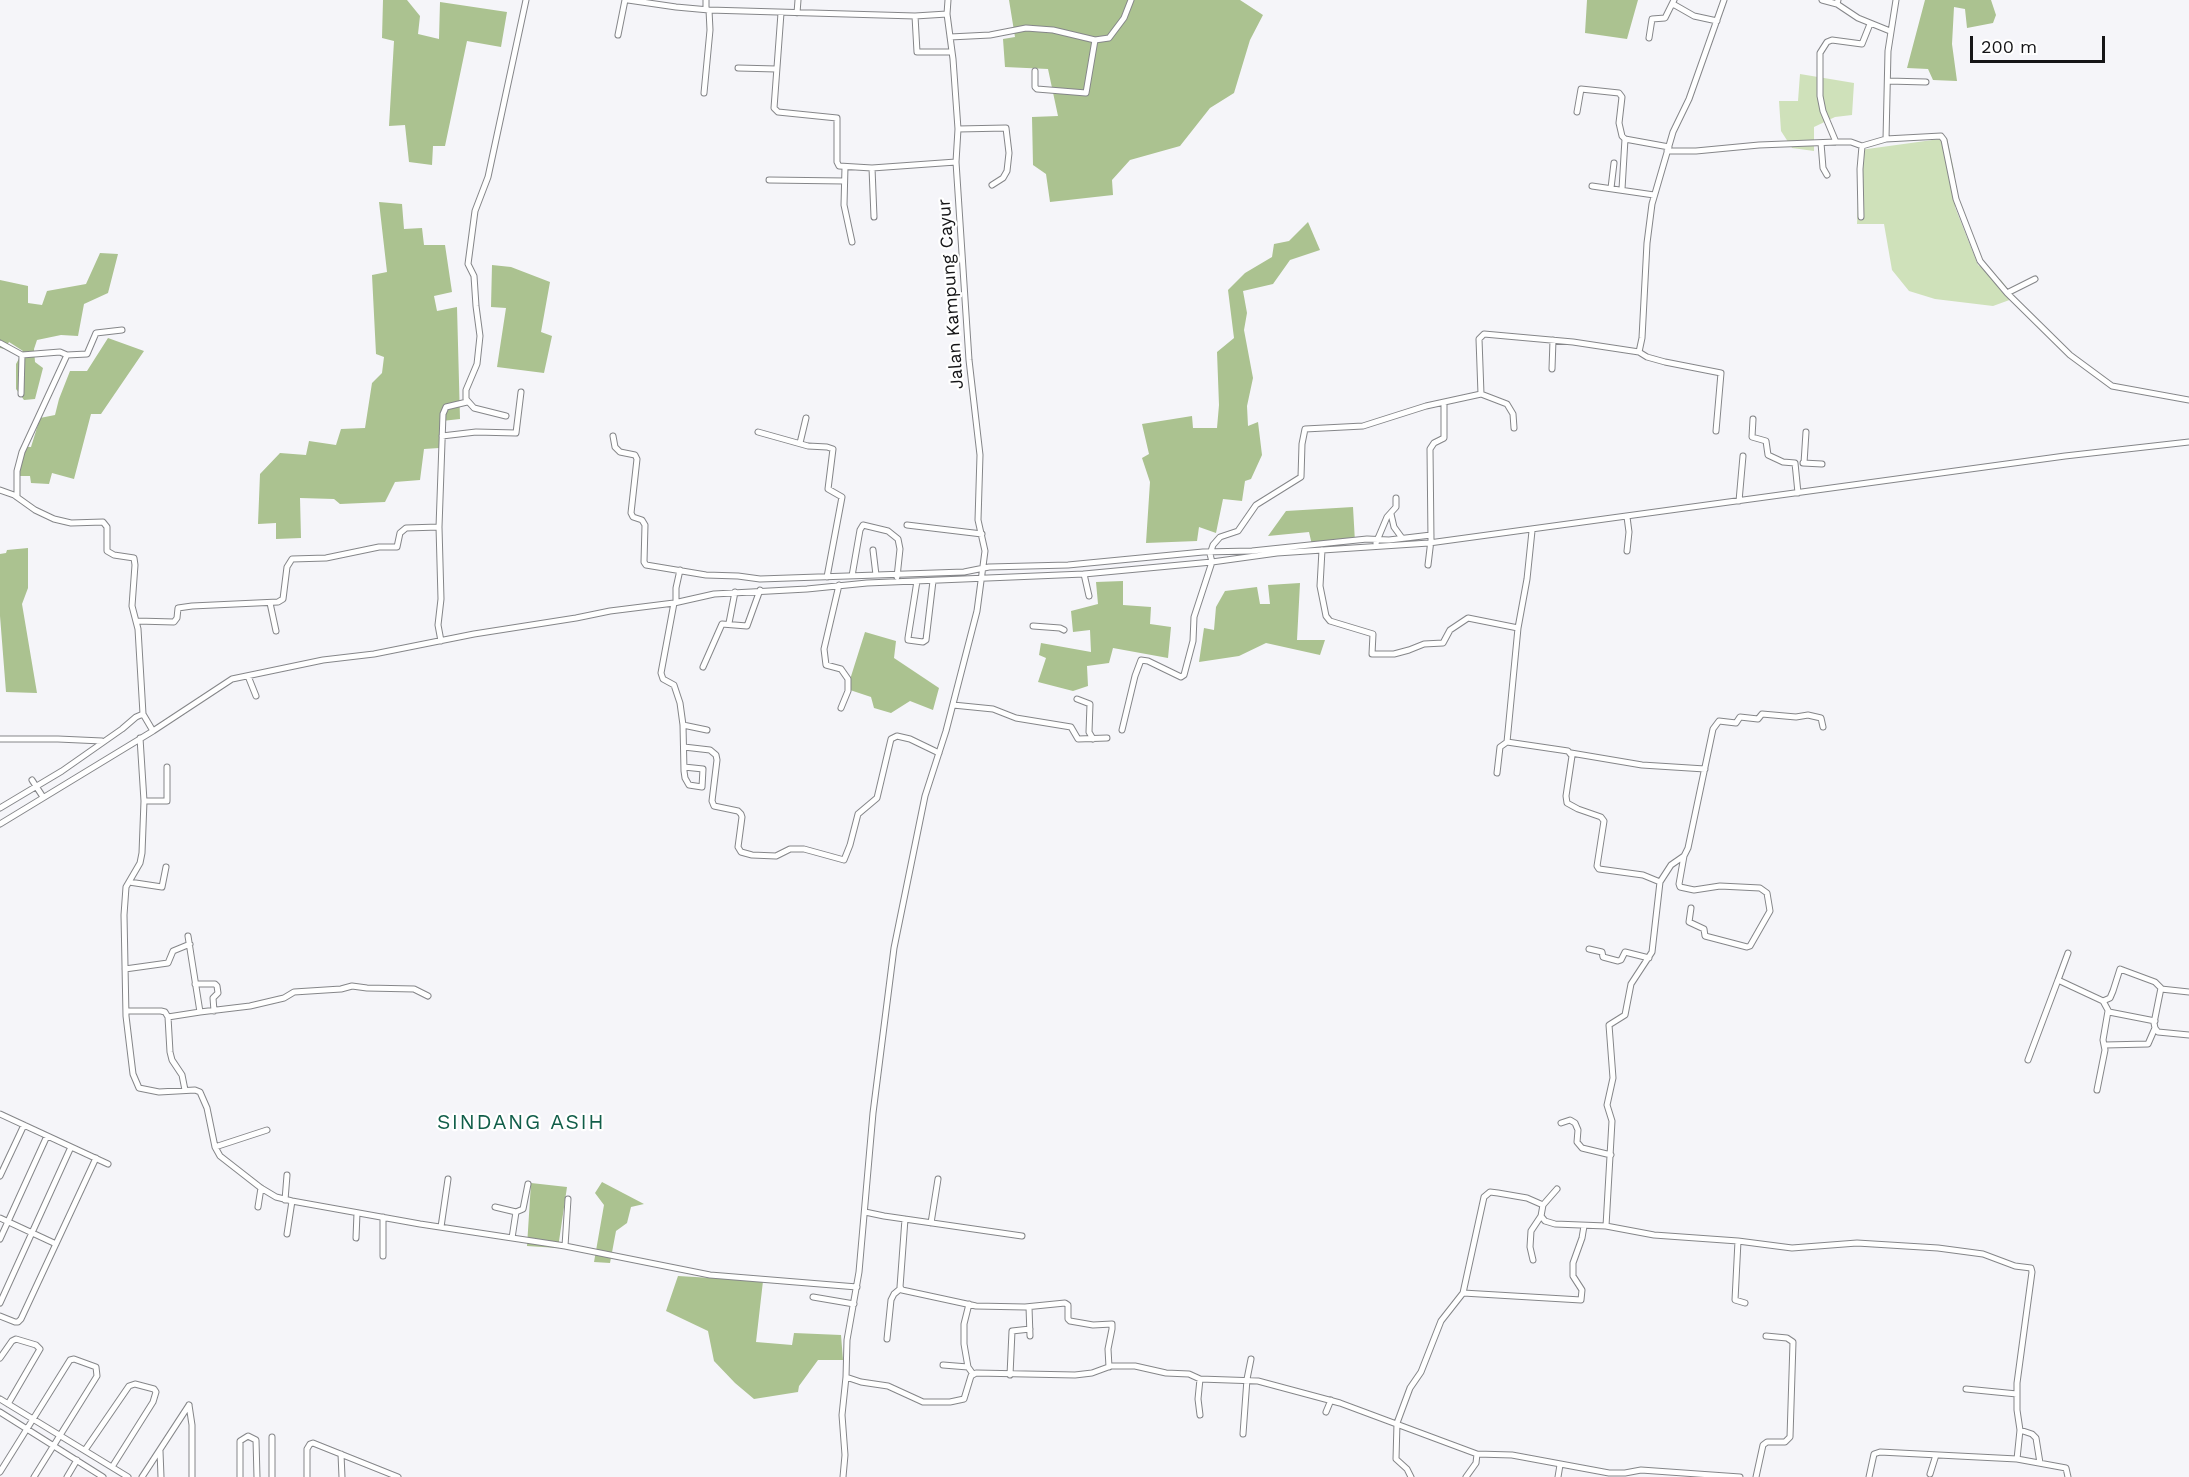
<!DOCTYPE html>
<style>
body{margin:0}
#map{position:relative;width:2189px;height:1477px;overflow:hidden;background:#f5f5f9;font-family:"Work Sans",sans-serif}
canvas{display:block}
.scale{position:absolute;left:1970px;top:36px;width:135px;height:27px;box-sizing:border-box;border:3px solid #151517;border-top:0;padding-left:8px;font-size:18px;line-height:21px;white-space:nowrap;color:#151517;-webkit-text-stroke:4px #fff;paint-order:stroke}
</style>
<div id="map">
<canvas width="2189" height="1477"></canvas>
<div class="scale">200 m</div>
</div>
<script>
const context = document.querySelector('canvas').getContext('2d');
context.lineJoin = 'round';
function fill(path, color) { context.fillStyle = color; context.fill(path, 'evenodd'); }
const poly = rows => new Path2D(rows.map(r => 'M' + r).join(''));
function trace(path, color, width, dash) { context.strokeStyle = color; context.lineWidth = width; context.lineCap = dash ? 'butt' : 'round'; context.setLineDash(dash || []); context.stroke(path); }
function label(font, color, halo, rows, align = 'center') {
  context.font = font + ' "Work Sans",sans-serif'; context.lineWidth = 4.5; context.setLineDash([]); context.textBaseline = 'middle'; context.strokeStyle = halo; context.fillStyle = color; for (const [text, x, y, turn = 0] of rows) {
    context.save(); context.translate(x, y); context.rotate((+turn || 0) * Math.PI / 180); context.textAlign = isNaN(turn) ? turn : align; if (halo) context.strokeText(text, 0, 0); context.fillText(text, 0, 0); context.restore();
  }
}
fill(poly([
 [1800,74,1854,83,1852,115,1835,117,1814,127,1814,151,1792,148,1781,131,1779,101,1798,101],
 [1947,138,1955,175,1955,207,1978,265,2001,280,2015,298,1993,306,1935,299,1909,291,1892,270,1884,224,1857,224,1860,150]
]), '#cfe1ba');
fill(poly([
 [383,0,407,0,420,16,418,34,439,39,440,2,507,12,501,47,467,41,445,146,433,146,432,165,409,162,405,125,389,126,394,41,382,38],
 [1009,0,1240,0,1263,15,1250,40,1234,93,1210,108,1180,146,1130,160,1112,180,1113,195,1050,202,1046,174,1033,165,1032,117,1058,116,1048,69,1005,67,1003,39,1015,37],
 [1587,0,1638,0,1627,39,1585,33],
 [1925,0,1991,0,1996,15,1993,23,1967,28,1965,9,1954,7,1952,44,1957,81,1933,80,1928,69,1907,68],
 [379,202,402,204,404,229,422,228,424,245,445,245,452,292,434,296,437,311,457,307,460,419,442,421,439,448,424,449,420,480,395,482,385,502,340,504,334,499,300,498,301,538,276,539,276,523,258,524,260,474,280,453,306,455,309,441,336,445,341,429,365,428,372,383,382,373,384,357,376,354,372,275,387,272],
 [1308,222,1320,250,1290,260,1273,284,1243,291,1247,313,1244,330,1253,378,1247,406,1248,426,1258,422,1262,455,1251,479,1245,481,1242,501,1223,499,1216,533,1199,527,1197,541,1146,543,1150,482,1142,458,1149,454,1142,424,1192,416,1193,428,1217,428,1219,405,1217,352,1234,338,1228,290,1245,273,1272,257,1274,244,1289,241],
 [100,253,118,254,108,293,84,304,78,336,61,335,37,340,34,349,35,362,43,368,35,399,24,400,16,389,16,364,23,351,9,342,5,349,0,348,0,280,28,286,28,303,42,305,47,291,86,284],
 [492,265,511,267,550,282,541,332,552,336,544,373,497,367,506,308,491,307],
 [108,338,144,351,101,414,91,414,74,479,52,473,49,484,31,483,30,476,18,476,21,447,31,447,40,418,55,415,59,399,70,371,87,371],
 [1353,507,1355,542,1312,545,1309,532,1268,536,1286,511],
 [28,548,28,588,22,604,37,693,6,692,0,616,0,554,6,553,7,550],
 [1123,581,1123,605,1151,607,1150,624,1171,627,1168,658,1113,648,1109,663,1087,666,1088,686,1073,691,1038,682,1046,658,1039,655,1041,643,1091,652,1090,630,1073,632,1071,611,1098,604,1096,582],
 [1300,583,1297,640,1325,640,1320,655,1266,643,1239,656,1199,662,1204,628,1214,630,1216,607,1225,591,1257,587,1260,604,1270,604,1268,585],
 [865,632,896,641,894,658,939,688,933,710,910,701,891,713,874,708,871,697,847,689],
 [602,1182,644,1204,631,1207,627,1223,616,1231,610,1263,594,1262,604,1205,595,1193],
 [531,1183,567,1187,558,1248,527,1246],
 [678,1276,763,1281,756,1342,792,1345,794,1333,841,1335,843,1360,818,1360,799,1386,798,1392,754,1399,735,1383,714,1361,708,1331,666,1311]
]), '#abc290');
const minor = poly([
 [628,0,676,7,709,10,915,16,947,14,953,59,958,129,956,162,969,360,980,455,978,520,985,551,977,611,946,731,925,796,894,948,873,1113,859,1272,847,1340,846,1377,842,1415,845,1455,843,1477],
 [706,0,706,9],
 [1822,0,1837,4,1838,0],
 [1896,0,1888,51,1886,139,1941,136,1944,140,1956,199,1980,261,2007,293,2070,355,2112,386,2189,400],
 [1673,4,1694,16,1717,21],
 [1837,4,1858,18,1890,31],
 [781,13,774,108,778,112,837,118,837,162,839,166,872,168,956,162],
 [797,13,798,0],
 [947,14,948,0],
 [915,16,917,52,952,52],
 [618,35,625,0],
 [950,37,990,35,1026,28,1053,30,1095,40,1109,38,1124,18,1131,0],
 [1649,38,1652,19,1665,18,1674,0],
 [738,68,776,69],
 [1035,71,1035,87,1037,89,1086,93,1095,40],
 [1888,81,1926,82],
 [704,93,710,30,709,10],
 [1577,112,1581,89,1619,93,1622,97,1619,123,1622,136,1625,139,1669,147],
 [958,129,1006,128,1009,153,1007,171,1003,178,992,185],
 [1836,142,1823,111,1820,96,1820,53,1827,42,1832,40,1862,44,1870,24],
 [1821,143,1823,168,1827,175],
 [1667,151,1696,151,1759,145,1836,142,1851,142,1862,146,1886,139],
 [845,167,844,205,852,242],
 [872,168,874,217],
 [769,180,844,181],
 [1592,186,1654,195],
 [1611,188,1614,163],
 [1622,189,1625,139],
 [1861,217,1860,169,1862,146],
 [2007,293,2035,279],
 [0,343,22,355],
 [1639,352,1647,357,1665,362,1721,373,1716,431],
 [1552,369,1553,340],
 [21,394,22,355,60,352,67,355],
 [1481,394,1507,404,1513,414,1514,428],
 [506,416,474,408,466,399,466,390,477,364,480,336,476,306,474,276,468,264,475,211,488,177,526,0],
 [1753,419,1752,437,1766,441,1768,455,1783,462,1795,463,1798,493],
 [758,432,808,446,827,447,833,449,828,489,842,497,827,577],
 [442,436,476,432,516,433,521,392],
 [613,436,615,447,620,452,635,455,637,459,631,513,633,517,642,520,645,525,644,562,646,565,706,575,738,576,760,579,964,572,989,567,1068,565,1203,552,1252,551,1367,539,1389,540,1431,535],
 [800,443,806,418],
 [1803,463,1822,464],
 [1804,463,1806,432],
 [0,490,14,495,35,510,54,519,71,523,103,522,107,527,107,551,114,555,134,558,135,565,132,606,138,629,143,714,153,731],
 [17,497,17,471,22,452,67,355,87,354,96,333,122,330],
 [1739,501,1743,456],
 [1391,514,1394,527,1402,538],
 [1627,517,1629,532,1627,551],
 [907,525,982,534],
 [1376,543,1387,517,1396,507,1396,498],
 [873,550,876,575],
 [1322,550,1320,586,1326,616,1330,621,1373,634,1372,654,1394,654,1409,650,1424,644,1443,643,1450,630,1468,618,1518,628],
 [1428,565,1431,540,1430,449,1434,443,1444,438,1444,402],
 [1084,574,1089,596],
 [852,576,860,530,863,525,888,531,898,539,900,549,897,577],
 [917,581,908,638,908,640,923,642,926,640,933,581],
 [839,585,824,649,826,665,841,669,848,679,848,691,841,708],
 [676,602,676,588,680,570],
 [270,603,276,631],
 [674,603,661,673,663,679,674,685,680,703,683,725,684,771,685,778,689,785,702,787,703,769,684,767],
 [137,621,174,622,177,618,178,608,192,606,278,602,283,599,287,567,292,559,326,558,379,547,397,547,400,533,406,528,439,527],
 [729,623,735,592],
 [1033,626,1060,628,1064,630],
 [441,641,438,625,441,599,439,527,443,414,446,407,467,402],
 [703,667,722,624,747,626,760,590],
 [248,676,256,696],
 [1077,699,1090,704,1089,732,1093,739],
 [953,705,993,709,1016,718,1071,727,1078,739,1107,738],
 [683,725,707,730],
 [1122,730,1135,676,1141,660,1148,661,1181,677,1184,675,1193,641,1194,617,1212,562,1210,554,1213,545,1220,537,1238,531,1256,505,1301,477,1302,444,1305,429,1363,426,1426,406,1481,394,1479,339,1484,334,1573,342,1639,352,1642,338,1647,243,1652,204,1673,132,1689,99,1724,0],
 [140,738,144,801,142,853,140,863,126,887,124,915,126,1016,133,1074,139,1088,159,1092,195,1090,200,1092,207,1108,215,1147,220,1156,261,1188,276,1197,292,1201,420,1224,565,1246,710,1275,857,1287],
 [0,739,58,739,102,741],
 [1507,742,1568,751,1572,756,1566,796,1567,803,1578,809,1601,817,1604,821,1597,866,1599,869,1643,875,1660,882],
 [684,747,710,750,716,755,717,760,712,801,714,806,738,811,741,814,742,817,738,847,741,852,752,855,776,856,790,849,804,849,844,860,850,845,858,814,877,798,891,739,897,736,910,739,939,753],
 [1571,753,1642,765,1705,769],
 [1497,773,1500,747,1507,742,1518,628,1527,579,1532,531],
 [32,780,43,797],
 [144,801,167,801,167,767],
 [0,808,62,771,122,729,136,717,143,714],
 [0,824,153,731,232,679,323,660,374,654,474,634,576,618,610,611,674,603,714,594,807,589,867,583,1084,574,1212,562,1277,553,1429,543,2065,456,2189,442],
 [1684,856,1679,884,1680,887,1694,890,1720,886,1760,888,1767,893,1770,911,1750,946,1747,947,1705,936,1704,929,1689,922,1691,908],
 [129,882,162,887,166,867],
 [1589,949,1602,952,1603,957,1618,961,1621,960,1625,952,1649,958],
 [2068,953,2058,980,2103,1001,2109,1012,2155,1021],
 [125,969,168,963,173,951,190,944],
 [195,984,215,984,217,986,218,993,213,998,214,1011],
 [2161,989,2189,992],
 [2103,1001,2110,998,2113,991,2120,969,2155,982,2161,988,2154,1023,2155,1028,2158,1032,2189,1035],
 [126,1011,161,1011,165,1012,168,1017,200,1012,188,936],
 [200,1012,250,1006,284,998,294,992,341,989,352,986,367,988,414,989,428,996],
 [168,1017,170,1052,172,1060,182,1075,185,1090],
 [2105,1045,2148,1044,2155,1028],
 [2028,1060,2058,980],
 [2097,1090,2105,1050,2103,1040,2108,1011],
 [0,1114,108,1164],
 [1561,1123,1570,1120,1575,1123,1578,1130,1577,1142,1582,1148,1611,1155],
 [215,1147,267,1130],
 [0,1176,24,1125],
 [1557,1189,1543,1205,1541,1216,1545,1221,1555,1224,1606,1226,1612,1121,1607,1105,1613,1078,1609,1025,1625,1015,1631,984,1652,952,1660,882,1671,865,1684,856,1688,848,1713,729,1719,721,1736,723,1740,717,1758,719,1762,714,1796,717,1808,715,1821,718,1823,727],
 [285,1200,287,1175],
 [258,1207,261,1188],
 [495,1207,516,1212],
 [865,1212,884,1216,1022,1236],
 [0,1218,56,1244],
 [905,1219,900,1287,902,1290,976,1306,1025,1307,1065,1303,1068,1305,1068,1319,1070,1321,1093,1325,1112,1324,1112,1329,1108,1349,1109,1367],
 [931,1223,938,1179],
 [1606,1226,1654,1235,1738,1241,1792,1248,1857,1243,1938,1248,1983,1254,2015,1266,2031,1268,2032,1272,2017,1383,2017,1410,2020,1430,2017,1459],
 [441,1227,448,1179],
 [287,1234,292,1201],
 [356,1238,357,1213],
 [512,1238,516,1212,523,1209,528,1184],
 [0,1239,47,1136],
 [1738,1241,1735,1300,1745,1303],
 [565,1246,568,1199],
 [383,1256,383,1217],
 [1533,1260,1530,1247,1531,1231,1541,1216],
 [1463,1293,1581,1300,1582,1290,1573,1276,1573,1263,1582,1238,1584,1226],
 [813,1297,854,1304],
 [0,1303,71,1147],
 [969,1304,964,1324,964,1344,968,1367,973,1374],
 [1029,1307,1030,1336],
 [0,1316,15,1322,18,1322,21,1319,96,1158],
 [887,1339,891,1300,894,1294,900,1289],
 [0,1358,12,1341,16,1339,36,1345,40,1349,8,1404],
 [943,1365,968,1367],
 [1010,1375,1012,1331,1030,1329],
 [846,1377,861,1382,888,1386,923,1402,950,1402,964,1399,971,1376,976,1373,1075,1375,1092,1373,1111,1366,1135,1366,1166,1373,1189,1374,1200,1379,1258,1381,1340,1403,1477,1454,1512,1455,1609,1473,1625,1473,1641,1470,1740,1477],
 [1966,1389,2017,1394],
 [0,1399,128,1477],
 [189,1405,192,1425,192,1477],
 [0,1412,103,1477],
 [1326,1412,1331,1400],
 [1200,1415,1198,1399,1200,1379],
 [2020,1430,2032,1434,2036,1438,2040,1463],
 [1243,1434,1247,1379,1251,1359],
 [272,1437,272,1477],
 [85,1450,129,1386,135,1384,154,1389,156,1392,153,1402,112,1467],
 [160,1451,161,1477],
 [341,1454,342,1477],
 [0,1472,70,1360,74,1359,96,1367,97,1376,34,1477],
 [1930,1474,1936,1455],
 [67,1477,77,1460],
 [142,1477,189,1405],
 [240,1477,240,1441,248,1436,256,1440,257,1477],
 [307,1477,307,1449,310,1444,313,1443,398,1477],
 [1411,1477,1407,1469,1396,1459,1397,1423,1410,1388,1421,1372,1441,1321,1463,1293,1484,1197,1490,1192,1498,1193,1527,1198,1543,1205],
 [1466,1477,1476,1463,1477,1454],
 [1558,1477,1560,1465],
 [1756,1477,1763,1445,1767,1442,1785,1442,1790,1437,1793,1342,1787,1338,1766,1336],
 [1869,1477,1874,1454,1880,1452,2017,1459,2066,1468,2068,1477]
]);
trace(minor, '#858689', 7);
trace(minor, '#fff', 5);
label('18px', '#151517', '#fff', [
 ["Jalan Kampung Cayur",951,294,-94]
]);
context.letterSpacing = '1.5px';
label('21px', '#115e49', '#fff', [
 ["SINDANG ASIH",521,1123]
]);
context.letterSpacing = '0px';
</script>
